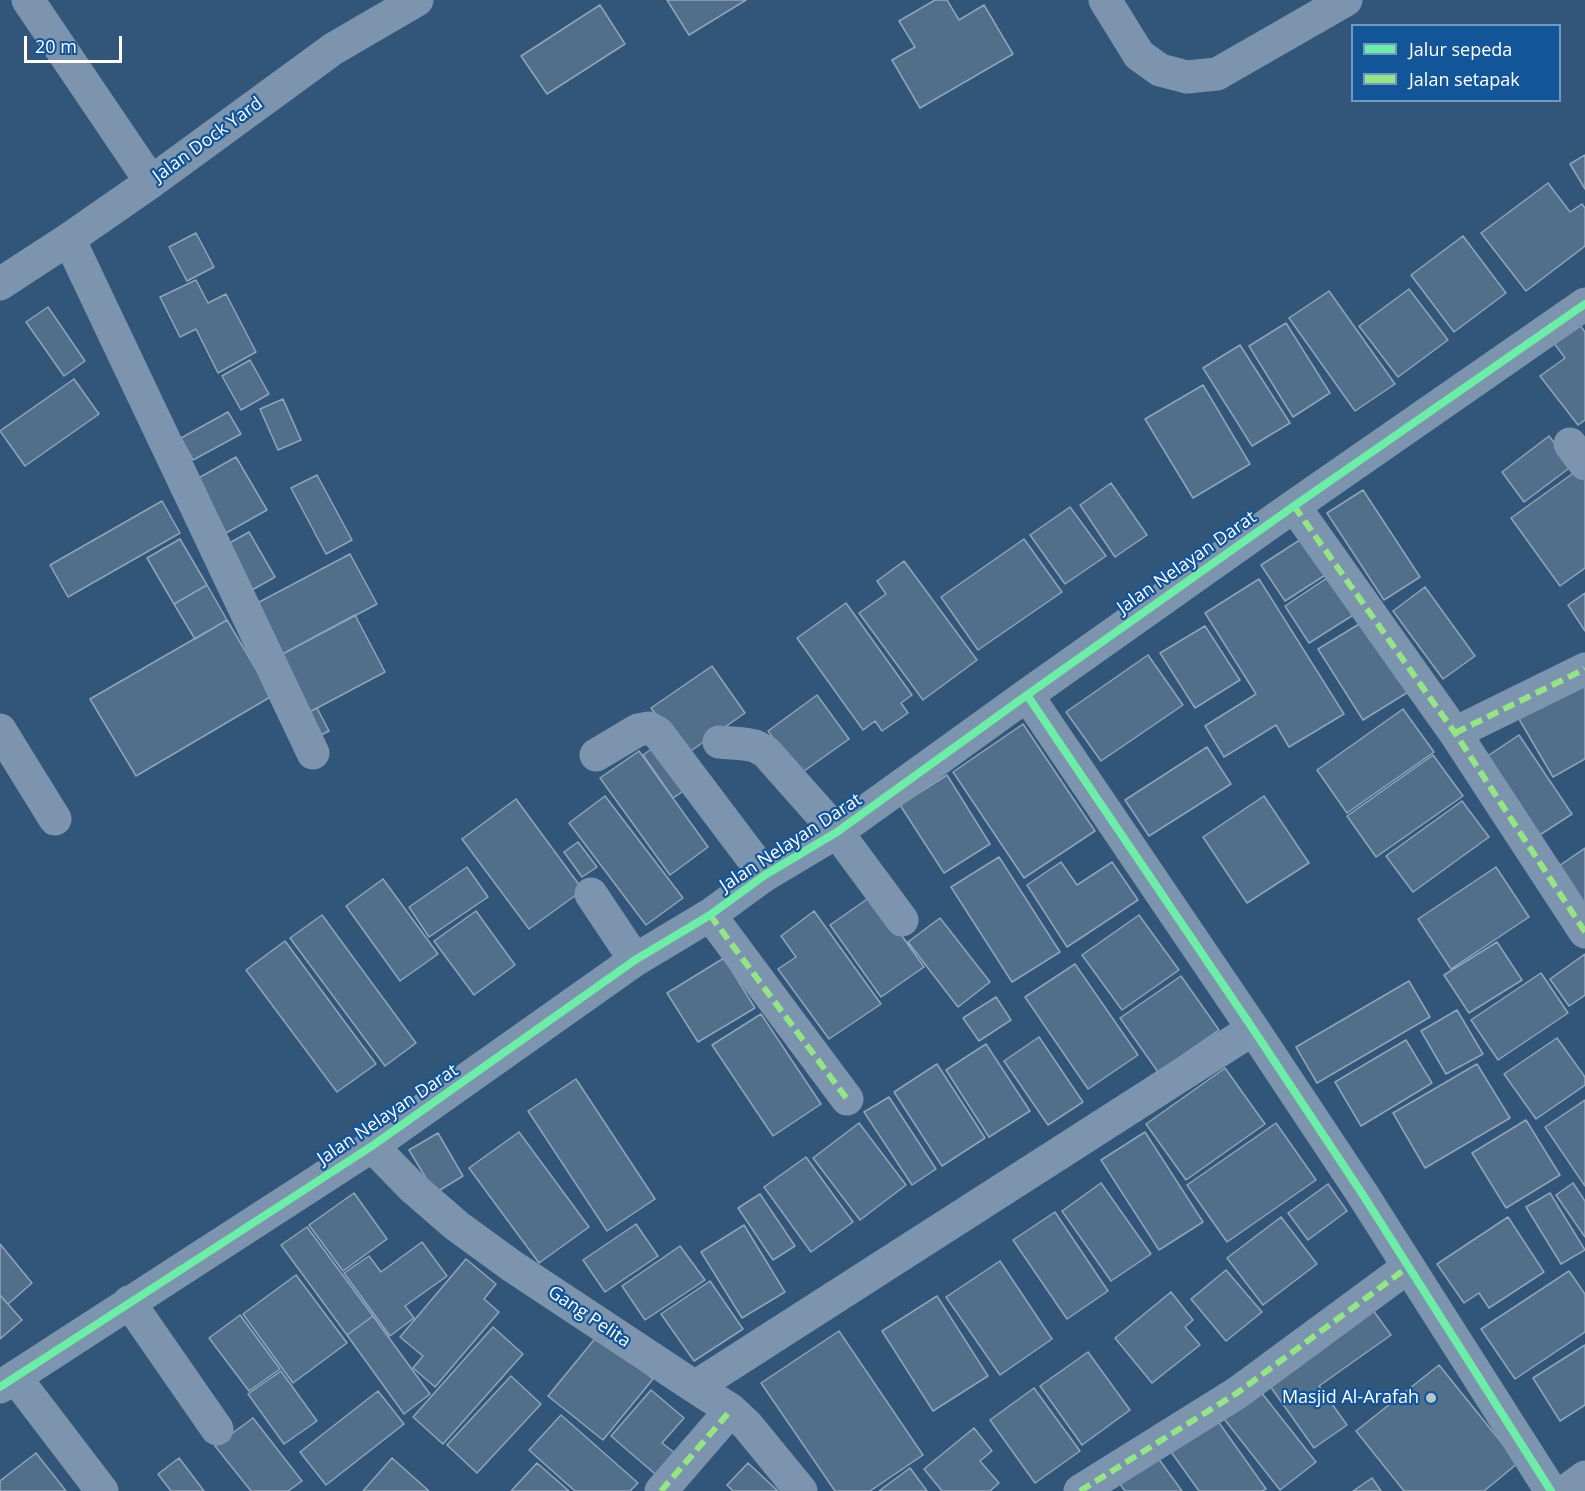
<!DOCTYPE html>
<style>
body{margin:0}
#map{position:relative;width:1585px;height:1491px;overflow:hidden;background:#32567a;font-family:"Open Sans",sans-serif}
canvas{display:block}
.legend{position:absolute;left:1351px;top:24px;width:210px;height:78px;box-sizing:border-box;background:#135599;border:2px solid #7199c2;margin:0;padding:8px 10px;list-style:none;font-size:18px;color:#fff}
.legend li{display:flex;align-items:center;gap:12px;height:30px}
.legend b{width:30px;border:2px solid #7199c2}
.scale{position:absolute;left:24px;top:36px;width:98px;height:27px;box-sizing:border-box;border:3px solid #fff;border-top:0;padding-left:8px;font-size:18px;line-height:21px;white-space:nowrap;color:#fff;-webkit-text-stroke:4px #135599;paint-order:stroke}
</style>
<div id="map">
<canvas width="1585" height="1491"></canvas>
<ul class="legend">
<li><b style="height:8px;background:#6deda7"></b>Jalur sepeda</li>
<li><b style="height:8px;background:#94e586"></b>Jalan setapak</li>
</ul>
<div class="scale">20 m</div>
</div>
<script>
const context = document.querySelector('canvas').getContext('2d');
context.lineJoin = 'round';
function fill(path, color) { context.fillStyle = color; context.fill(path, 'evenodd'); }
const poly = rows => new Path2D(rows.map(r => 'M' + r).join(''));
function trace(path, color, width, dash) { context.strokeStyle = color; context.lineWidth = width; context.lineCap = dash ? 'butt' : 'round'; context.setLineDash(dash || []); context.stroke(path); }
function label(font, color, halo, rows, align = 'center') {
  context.font = font + ' "Open Sans",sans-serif'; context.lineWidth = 4.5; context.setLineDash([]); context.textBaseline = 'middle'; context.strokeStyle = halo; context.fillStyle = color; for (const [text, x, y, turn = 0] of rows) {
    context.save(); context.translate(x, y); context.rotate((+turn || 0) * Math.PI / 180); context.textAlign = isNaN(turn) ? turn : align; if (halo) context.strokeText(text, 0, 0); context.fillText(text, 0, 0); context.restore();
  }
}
const building = poly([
 [667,0,746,0,689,35,667,0],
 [935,0,947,0,959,20,984,5,1013,54,920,108,892,60,915,47,899,21,935,0],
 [600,5,625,44,547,94,521,56,600,5],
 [1585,155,1585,189,1570,164,1585,155],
 [1548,183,1570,212,1582,204,1585,208,1585,246,1526,291,1481,233,1548,183],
 [196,233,214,267,187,281,169,247,196,233],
 [1463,236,1506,293,1454,332,1411,275,1463,236],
 [196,280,208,303,226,294,256,352,218,373,196,329,180,337,160,297,196,280],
 [1409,289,1448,340,1398,377,1359,326,1409,289],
 [1329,291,1395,384,1355,411,1289,318,1329,291],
 [48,307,85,361,64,376,26,322,48,307],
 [1576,320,1585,332,1585,420,1578,425,1540,376,1565,358,1551,339,1576,320],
 [1286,323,1330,393,1293,417,1249,346,1286,323],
 [1240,345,1290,423,1252,446,1203,368,1240,345],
 [250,360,269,394,241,410,222,376,250,360],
 [74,379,99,414,25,466,0,431,74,379],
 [1203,385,1250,464,1193,498,1145,419,1203,385],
 [283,399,301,440,278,450,260,409,283,399],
 [228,412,241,434,193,460,181,438,228,412],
 [1549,436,1572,466,1524,502,1502,472,1549,436],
 [236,457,267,510,226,533,195,480,236,457],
 [1579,469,1585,477,1585,568,1560,586,1511,518,1579,469],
 [317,475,352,540,326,554,291,488,317,475],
 [1111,483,1147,535,1115,557,1080,505,1111,483],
 [1363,490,1420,577,1384,600,1327,513,1363,490],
 [162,501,180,533,68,597,50,565,162,501],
 [1070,507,1106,556,1065,584,1030,535,1070,507],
 [249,532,275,577,252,590,226,545,249,532],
 [1306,536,1330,572,1285,601,1261,565,1306,536],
 [180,539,207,585,174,604,147,558,180,539],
 [1024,539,1062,592,978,650,941,597,1024,539],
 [350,554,377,604,275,658,248,608,350,554],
 [904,561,977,660,923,700,859,613,886,594,877,581,904,561],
 [1333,574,1358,612,1309,643,1285,606,1333,574],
 [1259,579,1344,714,1289,747,1276,725,1224,757,1205,726,1256,694,1205,613,1259,579],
 [207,585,227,620,195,639,174,604,207,585],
 [1425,587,1475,656,1443,679,1393,611,1425,587],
 [1585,593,1585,631,1568,605,1585,593],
 [846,603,912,695,901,703,908,713,882,731,875,721,863,730,797,638,846,603],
 [355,615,385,672,304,715,275,658,355,615],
 [1369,618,1413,689,1363,720,1318,649,1369,618],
 [227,620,272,696,136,776,90,699,227,620],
 [1205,626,1240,680,1195,708,1160,653,1205,626],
 [1148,655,1183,705,1101,761,1066,712,1148,655],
 [712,666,745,713,685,755,651,708,712,666],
 [1585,682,1585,759,1553,777,1519,719,1585,682],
 [817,695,849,739,800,774,768,731,817,695],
 [317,708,329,731,317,737,304,715,317,708],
 [1403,709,1434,752,1347,813,1317,770,1403,709],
 [1023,724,1095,831,1024,878,953,772,1023,724],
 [1519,735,1572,814,1532,840,1480,761,1519,735],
 [657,745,688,788,673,798,643,755,657,745],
 [1207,747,1231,784,1149,836,1125,800,1207,747],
 [639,751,708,847,670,875,600,778,639,751],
 [1433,755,1463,796,1376,857,1347,816,1433,755],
 [947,775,990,844,944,873,900,805,947,775],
 [605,796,683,898,646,925,569,823,605,796],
 [1264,796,1309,863,1247,903,1203,837,1264,796],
 [516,799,583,890,529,929,462,839,516,799],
 [1462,801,1489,837,1413,892,1386,856,1462,801],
 [578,842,597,867,582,877,564,852,578,842],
 [1585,848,1585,909,1556,868,1585,848],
 [999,857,1060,952,1012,982,951,887,999,857],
 [1061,862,1077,885,1112,862,1138,900,1067,947,1027,885,1061,862],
 [467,867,488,897,429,937,409,907,467,867],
 [1496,867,1529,917,1451,969,1418,919,1496,867],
 [383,879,438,954,400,981,346,906,383,879],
 [873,895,924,967,881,997,830,925,873,895],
 [476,911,515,965,474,995,434,941,476,911],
 [814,911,881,1004,829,1039,778,969,796,957,781,936,814,911],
 [322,915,416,1043,385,1066,290,938,322,915],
 [1139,915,1179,970,1122,1010,1082,955,1139,915],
 [940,918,990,982,958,1007,908,942,940,918],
 [285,941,376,1064,337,1092,246,970,285,941],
 [1497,942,1522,980,1469,1013,1444,975,1497,942],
 [1585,954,1585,995,1569,1006,1550,979,1585,954],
 [724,958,755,1008,698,1042,667,993,724,958],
 [1075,964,1138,1055,1088,1089,1025,997,1075,964],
 [1541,973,1568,1013,1498,1060,1471,1020,1541,973],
 [1181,976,1219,1030,1158,1072,1120,1018,1181,976],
 [1409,981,1430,1017,1317,1083,1296,1047,1409,981],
 [996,997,1011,1020,979,1041,963,1018,996,997],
 [1457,1010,1483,1054,1446,1074,1421,1031,1457,1010],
 [761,1014,821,1104,773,1136,712,1045,761,1014],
 [1039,1037,1083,1102,1048,1125,1004,1061,1039,1037],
 [1557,1038,1585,1077,1585,1085,1536,1119,1504,1074,1557,1038],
 [1406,1040,1432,1083,1361,1126,1335,1082,1406,1040],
 [986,1044,1030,1111,989,1137,946,1070,986,1044],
 [937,1064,985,1138,942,1166,894,1092,937,1064],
 [1477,1064,1510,1118,1425,1168,1393,1113,1477,1064],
 [1225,1068,1265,1124,1186,1180,1146,1124,1225,1068],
 [576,1079,655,1199,607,1231,528,1111,576,1079],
 [889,1097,936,1169,912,1185,864,1112,889,1097],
 [1585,1100,1585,1186,1545,1127,1585,1100],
 [1526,1120,1560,1175,1506,1208,1472,1153,1526,1120],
 [859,1123,906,1185,860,1220,813,1158,859,1123],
 [1276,1123,1316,1180,1227,1242,1187,1185,1276,1123],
 [519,1132,589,1227,539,1263,469,1168,519,1132],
 [1145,1132,1203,1222,1159,1250,1101,1160,1145,1132],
 [438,1133,463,1176,435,1193,409,1150,438,1133],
 [806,1157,853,1222,811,1252,764,1187,806,1157],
 [1101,1183,1151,1254,1111,1281,1062,1211,1101,1183],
 [1573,1183,1585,1201,1585,1237,1556,1195,1573,1183],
 [1328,1184,1347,1211,1308,1240,1288,1213,1328,1184],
 [354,1193,387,1239,343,1271,309,1225,354,1193],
 [1550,1193,1585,1250,1561,1264,1526,1207,1550,1193],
 [760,1194,795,1246,773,1260,738,1208,760,1194],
 [1055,1212,1108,1291,1067,1319,1013,1240,1055,1212],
 [1281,1217,1317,1264,1263,1305,1227,1258,1281,1217],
 [1508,1217,1544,1272,1489,1308,1479,1293,1464,1303,1437,1264,1508,1217],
 [636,1224,658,1256,605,1292,583,1260,636,1224],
 [744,1225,785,1292,742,1318,701,1252,744,1225],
 [307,1227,373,1316,347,1335,281,1245,307,1227],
 [422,1242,447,1276,405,1306,414,1318,390,1336,344,1273,369,1256,381,1272,422,1242],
 [0,1244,32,1283,8,1304,0,1295,0,1244],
 [680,1246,705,1280,645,1320,622,1286,680,1246],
 [466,1259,496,1284,484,1299,499,1312,435,1387,413,1368,423,1356,400,1337,466,1259],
 [1000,1261,1052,1339,1000,1375,946,1297,1000,1261],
 [1226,1270,1262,1312,1226,1341,1191,1299,1226,1270],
 [1569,1271,1585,1294,1585,1332,1515,1379,1481,1329,1569,1271],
 [296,1275,347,1343,293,1383,243,1314,296,1275],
 [710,1281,743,1329,694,1361,661,1314,710,1281],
 [1171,1292,1193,1320,1185,1327,1200,1345,1152,1383,1115,1338,1171,1292],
 [0,1295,22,1320,0,1339,0,1295],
 [937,1296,988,1376,933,1411,882,1331,937,1296],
 [1370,1306,1391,1335,1319,1386,1347,1425,1314,1448,1265,1379,1370,1306],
 [240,1315,280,1369,249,1391,209,1338,240,1315],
 [373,1316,430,1394,404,1414,347,1335,373,1316],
 [493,1327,523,1354,443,1444,413,1417,493,1327],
 [839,1331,923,1455,870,1491,835,1491,761,1383,839,1331],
 [598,1335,653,1379,603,1440,548,1396,598,1335],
 [1585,1345,1585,1405,1560,1421,1533,1378,1585,1345],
 [1088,1352,1130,1410,1082,1445,1040,1386,1088,1352],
 [1439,1365,1518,1463,1484,1491,1404,1491,1356,1431,1439,1365],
 [281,1371,317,1421,284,1444,248,1394,281,1371],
 [511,1376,541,1404,477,1473,447,1445,511,1376],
 [1257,1387,1316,1462,1280,1490,1221,1415,1257,1387],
 [1034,1388,1080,1451,1035,1483,990,1420,1034,1388],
 [651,1390,684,1418,662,1443,681,1458,662,1480,611,1436,651,1390],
 [378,1391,404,1424,326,1485,300,1452,378,1391],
 [561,1415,638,1483,630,1491,575,1491,529,1450,561,1415],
 [1215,1417,1266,1489,1262,1491,1199,1491,1169,1449,1215,1417],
 [253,1418,302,1481,288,1491,251,1491,215,1446,253,1418],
 [974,1428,992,1451,980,1461,999,1483,990,1491,942,1491,924,1469,974,1428],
 [36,1453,66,1491,0,1491,0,1481,36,1453],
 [179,1458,204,1491,171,1491,158,1474,179,1458],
 [392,1458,429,1491,363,1491,392,1458],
 [1158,1458,1182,1491,1125,1491,1120,1484,1158,1458],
 [537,1463,569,1491,511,1491,537,1463],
 [748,1463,778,1491,733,1491,727,1485,748,1463],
 [910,1468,927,1491,879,1491,910,1468],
 [1372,1478,1381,1491,1353,1491,1372,1478]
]);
fill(building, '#516e8a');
trace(building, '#90a5ba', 1.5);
trace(poly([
 [28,0,151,182],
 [1105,0,1139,55,1160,70,1187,77,1217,74,1346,0],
 [69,239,313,753],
 [0,284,69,239,151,182,333,49,417,0],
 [1570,444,1585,464],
 [1294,506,1455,733,1585,932],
 [1027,695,1253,1029,1363,1195,1551,1491],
 [0,730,55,819],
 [1455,733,1585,669],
 [719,742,744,744,755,746,766,752,837,832,902,920],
 [596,755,638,730,649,728,658,733,765,875],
 [591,894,635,960],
 [710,915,847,1099],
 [372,1146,412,1187,457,1226,512,1266,695,1387,731,1410,747,1425,801,1491],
 [129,1302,217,1429],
 [15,1377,102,1491],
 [0,1387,372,1146,635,960,710,915,765,875,837,832,1027,695,1294,506,1585,304],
 [695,1387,1253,1029],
 [661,1491,731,1410],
 [1080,1491,1237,1393,1408,1267],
 [1566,1491,1585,1477]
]), '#7c94ad', 33);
trace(poly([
 [1294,506,1455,733,1585,932],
 [1455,733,1585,669],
 [710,915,847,1099],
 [661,1491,731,1410],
 [1080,1491,1237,1393,1408,1267]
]), '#94e586', 6, [12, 6]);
trace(poly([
 [1027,695,1253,1029,1363,1195,1551,1491],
 [0,1387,372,1146,635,960,710,915,765,875,837,832,1027,695,1294,506,1585,304]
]), '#6deda7', 8);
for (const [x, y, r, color] of [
 [1431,1398,6,"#b7c4d0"]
]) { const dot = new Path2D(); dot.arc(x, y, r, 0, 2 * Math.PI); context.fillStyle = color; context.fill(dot); trace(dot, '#135599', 2); }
label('18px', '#fff', '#135599', [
 ["Jalan Dock Yard",208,140,-36],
 ["Jalan Nelayan Darat",1187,563,-35],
 ["Jalan Nelayan Darat",791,843,-33],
 ["Jalan Nelayan Darat",388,1115,-34],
 ["Gang Pelita",589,1317,34]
]);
label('18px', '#fff', '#135599', [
 ["Masjid Al-Arafah",1419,1398]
], 'right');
</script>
